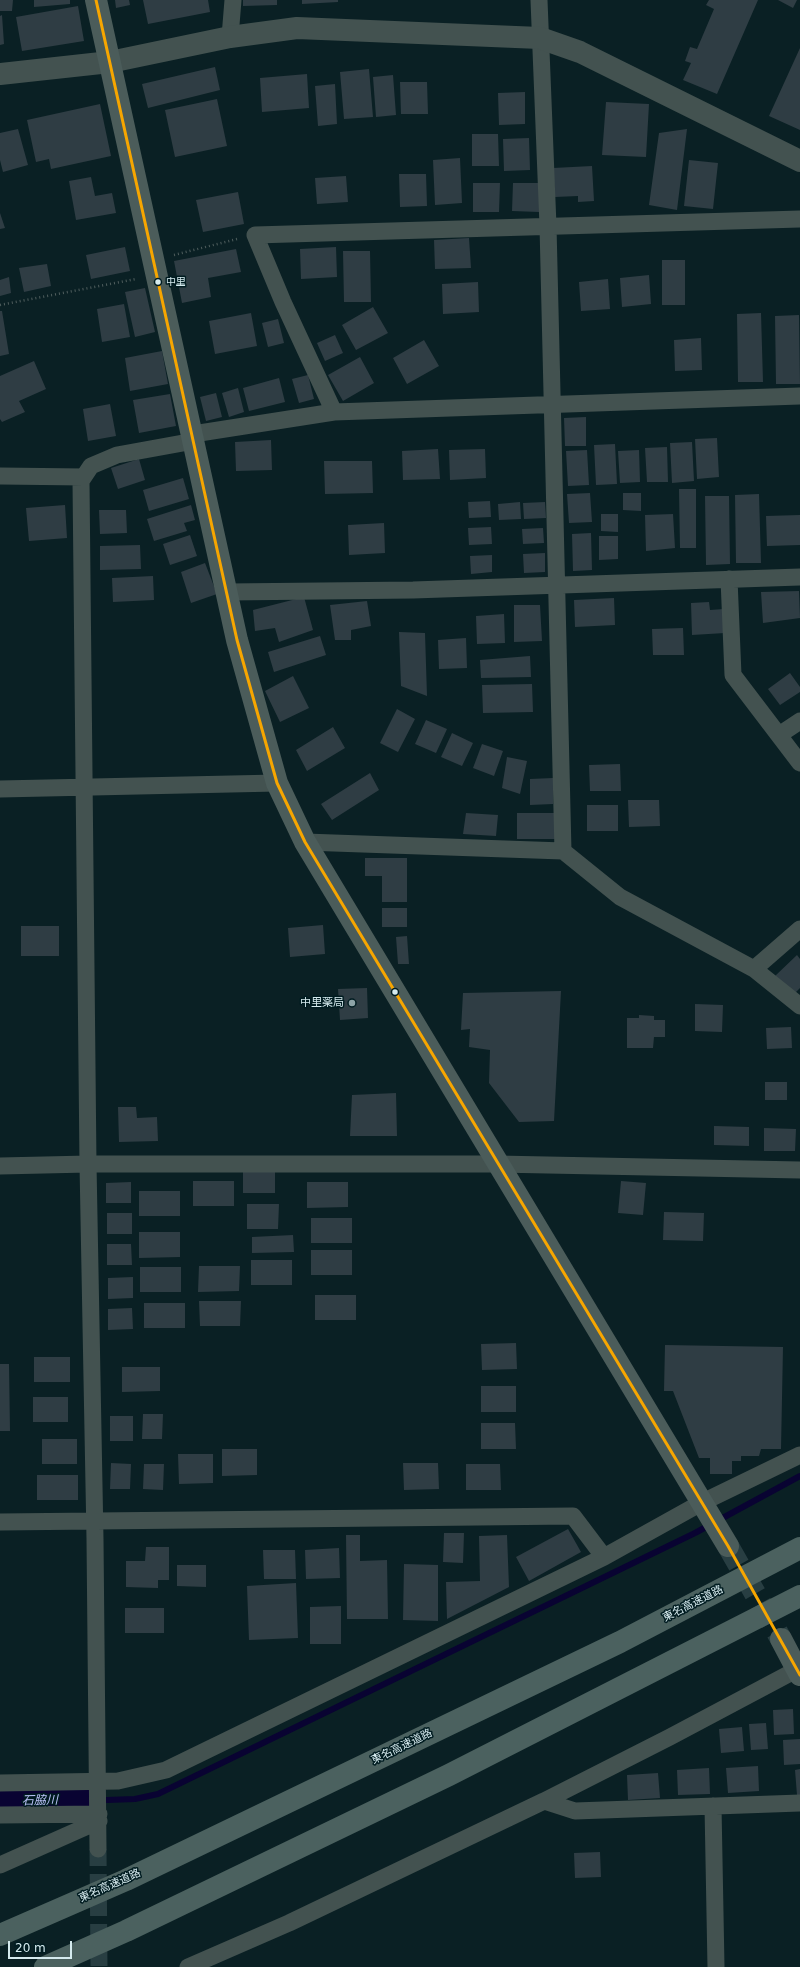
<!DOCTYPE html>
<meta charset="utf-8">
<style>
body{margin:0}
#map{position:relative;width:800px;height:1967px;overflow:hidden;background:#0a2024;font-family:"DejaVu Sans",sans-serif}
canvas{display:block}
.scale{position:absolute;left:8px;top:1941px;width:64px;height:18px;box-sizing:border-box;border:2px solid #d5eaee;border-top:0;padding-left:5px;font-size:12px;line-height:14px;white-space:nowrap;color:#d5eaee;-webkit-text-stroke:3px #001c21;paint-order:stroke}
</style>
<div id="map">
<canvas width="800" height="1967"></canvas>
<div class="scale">20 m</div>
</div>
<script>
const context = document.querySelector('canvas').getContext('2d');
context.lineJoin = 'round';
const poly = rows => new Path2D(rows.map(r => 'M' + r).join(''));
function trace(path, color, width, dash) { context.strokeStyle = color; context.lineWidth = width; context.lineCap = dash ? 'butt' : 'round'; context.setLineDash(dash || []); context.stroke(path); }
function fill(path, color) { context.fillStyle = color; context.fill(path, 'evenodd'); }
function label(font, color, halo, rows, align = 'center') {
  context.font = font + ' "DejaVu Sans","Noto Sans JP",sans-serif'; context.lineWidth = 3; context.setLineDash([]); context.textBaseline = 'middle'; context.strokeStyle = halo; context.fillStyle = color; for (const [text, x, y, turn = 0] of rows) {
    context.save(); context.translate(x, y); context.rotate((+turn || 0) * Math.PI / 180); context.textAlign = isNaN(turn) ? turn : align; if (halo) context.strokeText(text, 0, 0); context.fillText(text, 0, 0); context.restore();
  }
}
trace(poly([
 [79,1801,135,1799,158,1794,695,1533,800,1476]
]), '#090332', 6);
trace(poly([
 [0,1802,79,1801]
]), '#090332', 39);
fill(poly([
 [0,0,13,0,12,11,0,11],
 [34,0,70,0,70,4,34,7],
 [115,0,129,0,130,5,116,8],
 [143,0,208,0,210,12,148,24],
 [243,0,277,0,277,5,243,6],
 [302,0,338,0,338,2,302,4],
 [709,0,758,0,717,94,683,80,691,63,685,61,690,47,697,49,714,9,706,5],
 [778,0,797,0,793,8],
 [78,6,84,41,22,51,16,17],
 [2,15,4,44,0,45,0,16],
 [800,48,800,130,769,116],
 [215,67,220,90,148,108,142,84],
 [369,69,373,117,344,119,340,72],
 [307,74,309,108,262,112,260,78],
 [393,75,396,115,376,117,373,77],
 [400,82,427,82,428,114,401,114],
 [335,84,337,124,318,126,315,86],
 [525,92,525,124,499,125,498,93],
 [217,99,227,146,175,157,165,110],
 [606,102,649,104,646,157,602,155],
 [100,104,111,156,51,169,49,159,36,162,27,120],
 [18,129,28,165,3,172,0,160,0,133],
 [687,129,677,210,649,205,659,133],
 [472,134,498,134,499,166,472,166],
 [529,138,530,170,504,171,503,139],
 [460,158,462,203,435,205,433,160],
 [689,160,718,163,713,209,684,206],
 [592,166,594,201,578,202,578,196,555,197,553,168],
 [399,174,426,174,427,206,400,207],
 [346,176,348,202,317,204,315,178],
 [91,177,95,196,112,193,116,213,76,220,69,181],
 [473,183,500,183,499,212,473,212],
 [513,183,539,183,539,212,512,211],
 [238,192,244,224,203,232,196,200],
 [0,213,5,228,0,229],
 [469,238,471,268,435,269,434,240],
 [125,247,130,271,91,279,86,255],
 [336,247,337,277,301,279,300,249],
 [236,249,241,272,208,278,211,297,182,303,174,261],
 [343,251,370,251,371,302,344,302],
 [662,260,685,260,685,305,662,305],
 [47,264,51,286,24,292,19,268],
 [649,275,651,304,622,307,620,278],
 [9,277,11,293,0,296,0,280],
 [608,279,610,309,581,311,579,282],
 [478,282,479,312,443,314,442,284],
 [145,288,155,332,135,337,125,292],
 [124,304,130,337,102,342,97,309],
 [373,307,388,333,356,350,342,325],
 [0,311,2,311,9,354,0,356],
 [251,313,257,346,215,354,209,321],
 [761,313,763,382,738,382,737,314],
 [799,315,800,384,776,384,775,316],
 [278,319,284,343,268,347,262,323],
 [335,335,343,353,325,361,317,343],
 [701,338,702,370,675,371,674,340],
 [424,340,439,366,407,384,393,358],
 [162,351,168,384,130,391,125,358],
 [360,357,374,383,343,401,328,375],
 [34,361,46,389,19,401,25,412,2,422,0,419,0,376],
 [308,375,314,399,299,403,292,379],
 [279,378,285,402,249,411,243,388],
 [238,388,244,412,229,417,222,393],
 [216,393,222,417,206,421,200,397],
 [170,394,176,426,139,433,133,400],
 [110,404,116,436,88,441,83,409],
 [586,417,586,446,565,446,564,418],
 [717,438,719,477,697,479,695,439],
 [271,440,272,470,236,471,235,442],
 [692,442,694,481,672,483,670,443],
 [615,444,617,484,596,485,594,445],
 [667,447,668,482,647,482,645,448],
 [438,449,440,479,403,480,402,451],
 [485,449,486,478,450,480,449,450],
 [587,450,589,485,568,486,566,451],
 [639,450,640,482,620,483,618,451],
 [139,459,145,480,118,489,111,468],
 [324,461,372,461,373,493,325,494],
 [183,478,189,499,149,511,143,490],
 [679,489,696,489,696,548,680,548],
 [590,493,592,522,569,523,567,494],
 [623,493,641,493,641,511,623,510],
 [759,494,761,563,736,563,735,495],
 [705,496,729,496,730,564,706,565],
 [490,501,491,517,469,518,468,502],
 [520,502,521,519,499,520,498,504],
 [545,502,546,518,524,519,523,503],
 [65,505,67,538,29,541,26,508],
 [191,505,195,520,184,523,187,531,154,541,147,519],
 [99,510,126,510,127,533,100,534],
 [601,514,618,514,618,532,601,531],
 [673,514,675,548,646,551,645,515],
 [800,515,800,545,767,546,766,516],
 [384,523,385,553,349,555,348,525],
 [491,527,492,544,469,545,468,528],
 [543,528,544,543,523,544,522,529],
 [591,533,592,570,573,571,572,534],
 [190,535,197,556,170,565,163,544],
 [599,536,618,536,618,559,599,560],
 [140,545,141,569,100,570,100,546],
 [545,553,545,572,524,573,523,554],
 [492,555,492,572,471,574,470,556],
 [205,563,217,594,191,603,181,572],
 [153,576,154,600,113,602,112,578],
 [799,591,800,618,763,623,761,592],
 [304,597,313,630,279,642,275,628,255,631,253,610],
 [614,598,615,625,575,627,574,600],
 [367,601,371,626,351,630,351,640,335,640,330,605],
 [709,602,710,610,724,609,725,633,692,635,691,603],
 [514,605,540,605,542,641,514,642],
 [504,614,505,643,477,644,476,616],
 [683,628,684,655,653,655,652,629],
 [399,632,425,633,427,696,401,686],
 [320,636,326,655,274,672,268,652],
 [466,638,467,668,439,669,438,640],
 [530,656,531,677,481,678,480,660],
 [790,673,800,687,800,692,780,705,768,689],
 [293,676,309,708,280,722,265,691],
 [532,684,533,712,483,713,482,685],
 [397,709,415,719,398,752,380,743],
 [426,720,447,729,436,753,415,744],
 [333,727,345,748,307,771,296,750],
 [452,733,473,743,462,766,441,757],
 [482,744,503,751,494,776,473,768],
 [507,757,527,761,520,794,502,788],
 [620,764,621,791,590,791,589,765],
 [370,773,379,790,332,820,321,804],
 [553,778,553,804,530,805,530,779],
 [628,800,659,800,660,826,629,827],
 [587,805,618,805,618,831,587,831],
 [466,813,498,815,496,836,463,834],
 [517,813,555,813,555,839,517,839],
 [365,858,407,858,407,902,382,902,382,876,365,876],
 [382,908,407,908,407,927,382,927],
 [323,925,325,954,290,957,288,928],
 [21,926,59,926,59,956,21,956],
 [407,936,409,964,398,964,396,937],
 [797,955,800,959,800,988,793,995,775,976],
 [367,988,368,1018,340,1020,338,989],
 [561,991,554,1121,519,1122,489,1083,490,1050,469,1047,470,1029,461,1030,463,993],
 [695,1004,723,1005,722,1032,695,1031],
 [639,1015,654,1016,654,1020,665,1020,665,1037,654,1037,653,1048,627,1048,627,1018,639,1018],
 [791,1027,792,1048,767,1049,766,1028],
 [765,1082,787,1082,787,1100,765,1100],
 [396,1093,397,1136,350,1136,352,1095],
 [118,1107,136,1107,137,1118,157,1117,158,1141,119,1142],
 [714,1126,749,1127,749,1146,714,1145],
 [764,1128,796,1129,795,1151,764,1151],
 [243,1170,275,1170,275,1193,243,1193],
 [193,1181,234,1181,234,1206,193,1206],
 [621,1181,646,1183,643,1215,618,1213],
 [131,1182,131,1203,106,1203,106,1183],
 [307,1182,348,1182,348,1207,307,1208],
 [139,1191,180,1191,180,1216,139,1216],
 [247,1204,279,1204,278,1229,247,1229],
 [664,1212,704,1213,703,1241,663,1240],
 [107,1213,132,1213,132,1234,107,1234],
 [311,1218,352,1218,352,1243,311,1243],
 [139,1232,180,1232,180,1257,139,1258],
 [293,1235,294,1252,252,1253,252,1237],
 [107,1244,131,1244,132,1265,107,1265],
 [311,1250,352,1250,352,1275,311,1275],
 [251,1260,292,1260,292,1285,251,1285],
 [199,1266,240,1266,239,1291,198,1292],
 [140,1267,181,1267,181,1292,140,1292],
 [133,1277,133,1298,108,1299,108,1278],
 [315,1295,356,1295,356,1320,315,1320],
 [199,1301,241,1301,240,1326,200,1326],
 [144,1303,185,1303,185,1328,144,1328],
 [132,1308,133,1329,108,1330,108,1309],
 [516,1343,517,1369,482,1370,481,1344],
 [665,1345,783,1347,781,1449,761,1449,759,1456,741,1456,741,1461,732,1461,732,1474,710,1474,710,1458,699,1458,673,1391,664,1391],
 [34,1357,70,1357,70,1382,34,1382],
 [0,1364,9,1364,10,1431,0,1431],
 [122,1367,160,1367,160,1391,122,1392],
 [481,1386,516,1386,516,1412,481,1412],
 [33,1397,68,1397,68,1422,33,1422],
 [143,1414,163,1414,162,1439,142,1439],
 [110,1416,133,1416,133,1441,110,1441],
 [481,1423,515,1423,516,1449,481,1449],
 [42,1439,77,1439,77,1464,42,1464],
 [222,1449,257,1449,257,1475,222,1476],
 [178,1454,213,1454,213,1483,179,1484],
 [111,1463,131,1464,130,1489,110,1489],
 [403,1463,438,1463,439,1489,404,1490],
 [144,1464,164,1464,163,1490,143,1489],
 [466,1464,500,1464,501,1490,466,1490],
 [37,1475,78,1475,78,1500,37,1500],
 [568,1529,581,1552,529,1581,516,1557],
 [444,1533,464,1533,463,1563,443,1562],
 [346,1535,360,1535,360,1561,387,1560,388,1619,347,1619],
 [507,1535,509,1587,447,1619,446,1582,480,1581,479,1536],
 [146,1547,169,1547,169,1580,158,1580,158,1588,126,1587,126,1561,145,1561],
 [339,1548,340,1578,306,1579,305,1550],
 [263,1550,295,1550,296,1579,264,1579],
 [404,1564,438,1565,438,1621,403,1620],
 [177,1565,206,1565,206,1587,177,1586],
 [296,1583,298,1638,249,1640,247,1586],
 [341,1606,341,1644,310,1644,310,1607],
 [125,1608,164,1608,164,1633,125,1633],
 [793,1709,794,1734,774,1735,773,1710],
 [766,1723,768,1749,751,1750,749,1724],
 [742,1727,744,1751,721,1753,719,1729],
 [800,1739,800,1764,784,1765,783,1740],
 [758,1766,759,1791,728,1793,726,1768],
 [709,1768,710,1794,678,1795,677,1770],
 [800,1769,800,1795,797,1795,795,1770],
 [658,1773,660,1798,628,1800,627,1775],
 [600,1852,601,1877,575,1878,574,1853]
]), '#2f3d44');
trace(poly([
 [98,1849,99,1967]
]), '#283e42', 17, [17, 8]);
trace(poly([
 [728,1546,781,1639]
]), '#283e42', 22, [22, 11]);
trace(poly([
 [174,255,237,239],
 [0,305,136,279]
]), '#4f5d5d', 2.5, [1, 3]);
trace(poly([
 [539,0,548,226,563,851],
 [230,37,233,0],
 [334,412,283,302,255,235,800,219],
 [193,434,334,412,800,396],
 [0,476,84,477],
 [729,579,733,675,800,763],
 [228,592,413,590,800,577],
 [779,735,800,721],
 [0,789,277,783],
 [305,842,563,851,620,897,754,969,800,1006],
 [754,969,800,929],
 [0,1166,88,1164,497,1164,800,1170],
 [0,1522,573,1516,604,1557],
 [0,1783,118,1781,166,1770,604,1557,701,1503,800,1455],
 [544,1801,575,1811,800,1803],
 [713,1806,716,1967],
 [0,1815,99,1814],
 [98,1849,95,1539,88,1164,81,481,91,466,117,455,194,441],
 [0,1865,99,1821],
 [188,1967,289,1923,544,1801,670,1737,800,1668]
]), '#435250', 17);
trace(poly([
 [0,74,110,62,230,37,297,28,540,38,580,52,800,161]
]), '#435250', 22);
trace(poly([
 [96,0,237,640,277,783,305,842,728,1546],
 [781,1639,800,1675]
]), '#4b5c5a', 22);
trace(poly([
 [0,1935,126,1880,620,1642,800,1548],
 [45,1967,126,1931,449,1775,800,1596]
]), '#4b615f', 22);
trace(poly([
 [96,0,237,640,277,783,305,842,728,1546,800,1675]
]), '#f7a600', 3);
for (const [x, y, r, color] of [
 [158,282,3.5,"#d5eaee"],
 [395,992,3.5,"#d5eaee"],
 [352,1003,4,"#8ea3a7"]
]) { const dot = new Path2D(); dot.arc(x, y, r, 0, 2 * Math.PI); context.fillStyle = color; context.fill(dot); trace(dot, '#001c21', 1.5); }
label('10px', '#d5eaee', '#001c21', [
 ["中里",166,282]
], 'left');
label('11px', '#d5eaee', '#001c21', [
 ["中里薬局",344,1003]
], 'right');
label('11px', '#d5eaee', '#001c21', [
 ["東名高速道路",693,1604,-27],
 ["東名高速道路",402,1747,-26],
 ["東名高速道路",110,1886,-24]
]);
label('italic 12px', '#bdc3fb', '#001c21', [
 ["石脇川",40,1801,-1]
]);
</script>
